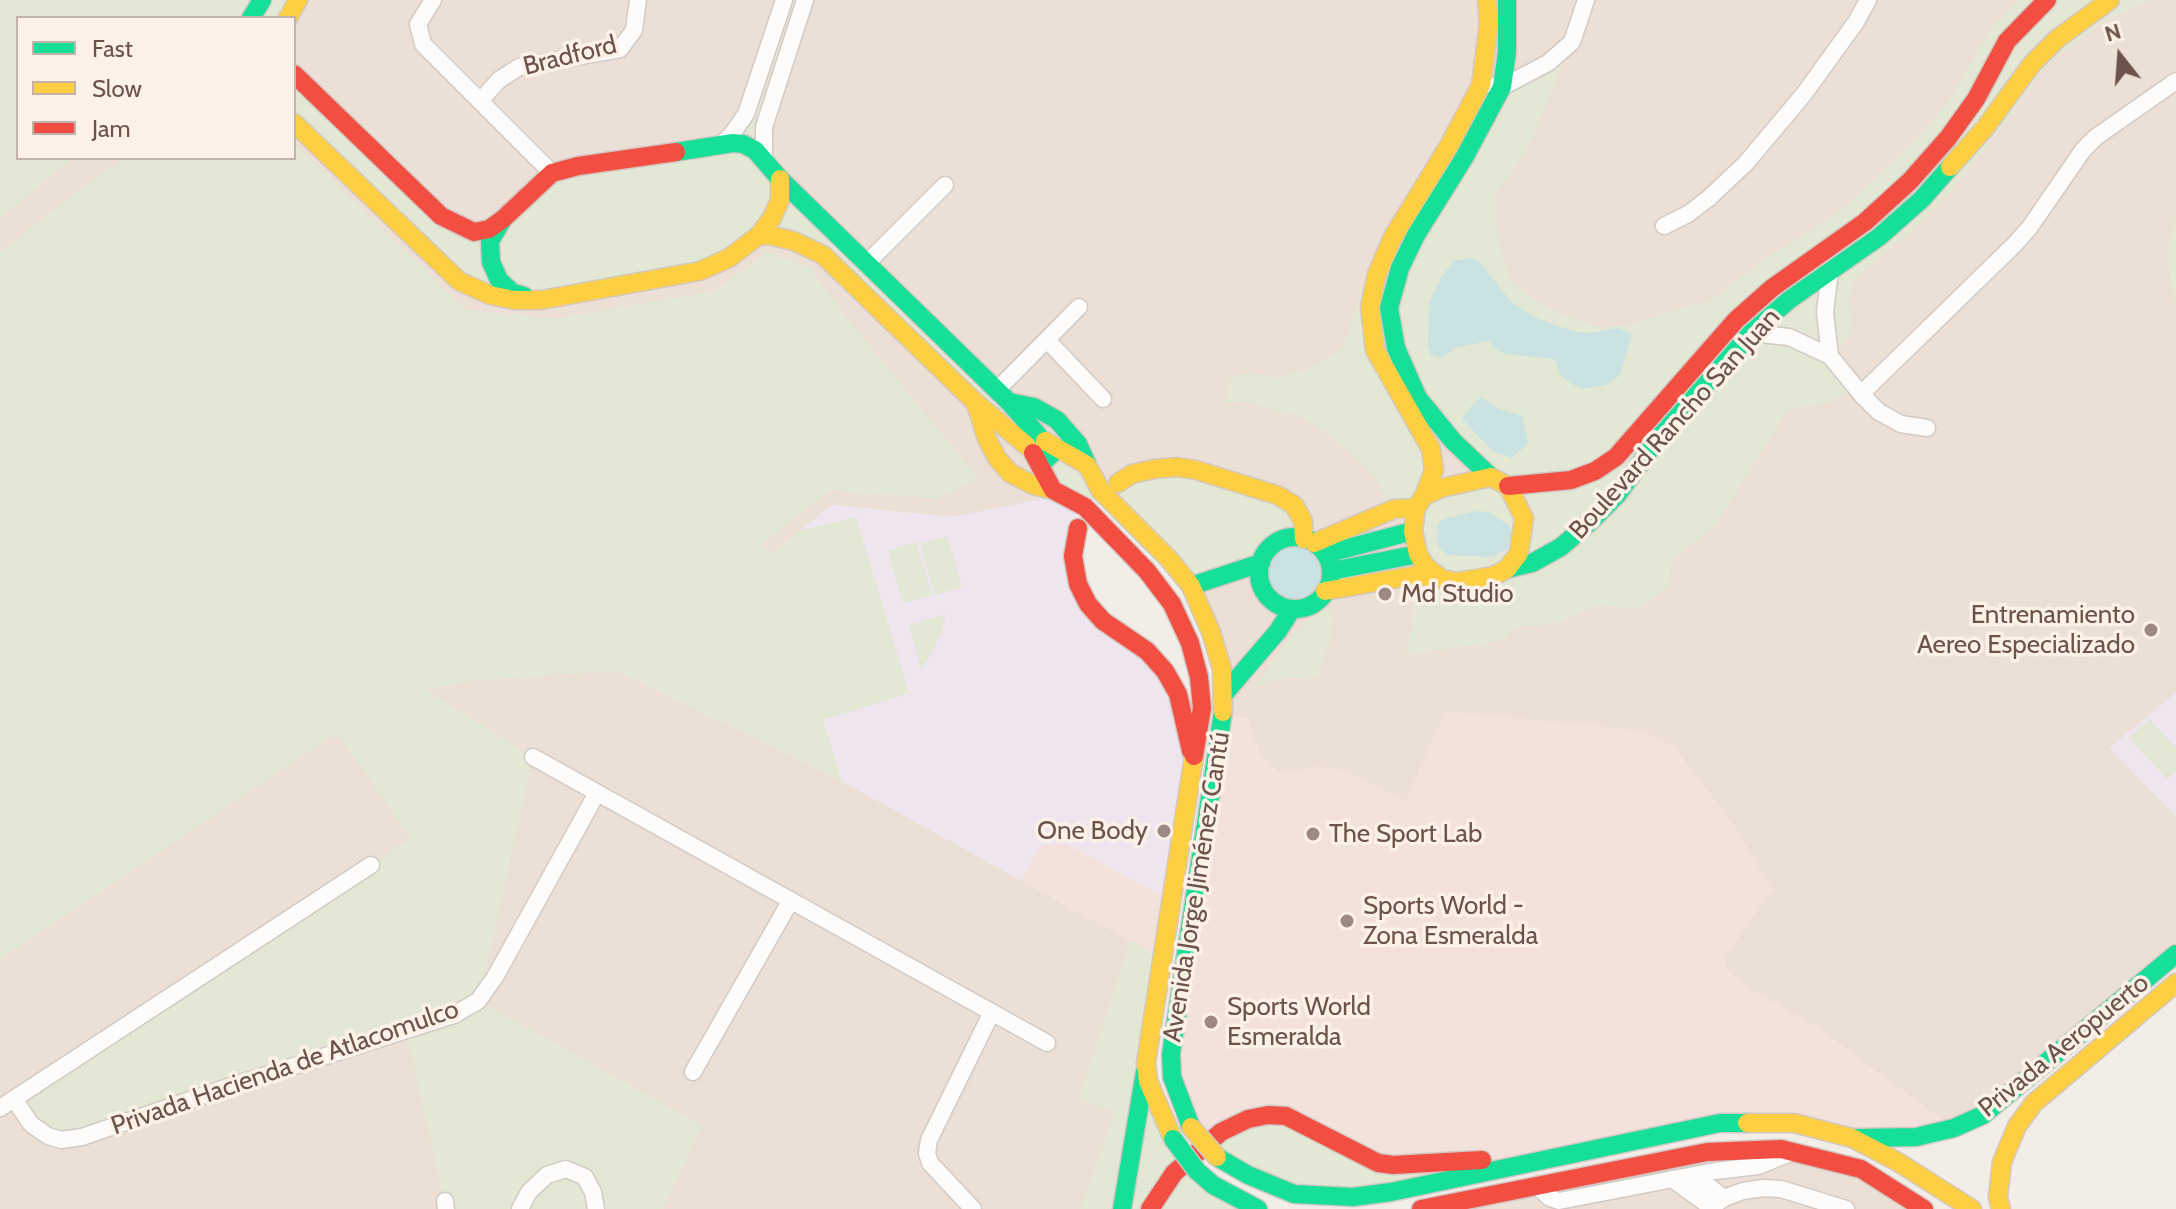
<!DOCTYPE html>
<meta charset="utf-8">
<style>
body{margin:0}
#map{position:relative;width:2176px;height:1209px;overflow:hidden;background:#f3ede7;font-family:Cabin,sans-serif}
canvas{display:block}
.legend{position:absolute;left:16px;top:16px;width:280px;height:144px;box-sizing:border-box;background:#fcf1e7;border:2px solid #c2b2a9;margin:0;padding:10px 14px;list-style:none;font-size:24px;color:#6c534b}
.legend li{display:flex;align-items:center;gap:16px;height:40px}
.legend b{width:40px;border:2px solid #c2b2a9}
.north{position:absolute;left:2080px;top:16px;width:80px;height:80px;-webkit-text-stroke:6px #fcf1e7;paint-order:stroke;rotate:343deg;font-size:22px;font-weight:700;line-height:32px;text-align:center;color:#6c534b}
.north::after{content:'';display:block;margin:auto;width:28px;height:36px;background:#6c534b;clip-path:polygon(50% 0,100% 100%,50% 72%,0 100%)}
</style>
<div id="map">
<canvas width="2176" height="1209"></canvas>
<ul class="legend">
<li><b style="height:10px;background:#16e098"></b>Fast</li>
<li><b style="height:10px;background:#ffcf43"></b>Slow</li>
<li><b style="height:10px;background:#f24e42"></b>Jam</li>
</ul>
<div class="north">N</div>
</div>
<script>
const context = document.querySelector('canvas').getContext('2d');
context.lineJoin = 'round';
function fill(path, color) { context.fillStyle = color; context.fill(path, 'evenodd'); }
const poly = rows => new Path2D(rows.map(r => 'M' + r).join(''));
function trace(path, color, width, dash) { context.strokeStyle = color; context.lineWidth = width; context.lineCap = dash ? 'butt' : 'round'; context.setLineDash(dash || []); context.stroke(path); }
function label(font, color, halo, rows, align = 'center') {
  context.font = font + ' Cabin,sans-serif'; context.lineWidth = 7; context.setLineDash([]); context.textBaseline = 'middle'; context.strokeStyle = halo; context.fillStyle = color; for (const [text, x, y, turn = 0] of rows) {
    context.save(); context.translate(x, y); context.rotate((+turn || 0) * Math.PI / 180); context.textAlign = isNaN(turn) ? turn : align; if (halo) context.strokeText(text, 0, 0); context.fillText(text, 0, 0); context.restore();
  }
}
fill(poly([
 [0,0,2176,0,2176,954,1954,1128,1794,1123,1567,1154,1223,717,1191,586,1101,491,1072,502,951,517,832,505,772,554,619,671,842,781,1163,959,1146,1062,1173,1139,1258,1209,0,1209],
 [18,18,294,18,294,158,18,158],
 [1707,1152,1861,1169,1924,1209,1421,1209]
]), '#ecdfd5');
fill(poly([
 [1445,711,1644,731,1674,746,1732,822,1772,889,1724,959,1728,971,1747,987,1813,1024,1954,1128,1916,1137,1794,1123,1567,1154,1415,1165,1191,1127,1172,1077,1223,717,1248,718,1259,752,1282,774,1317,766,1341,769,1405,801],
 [1054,842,1064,843,1172,900,1163,959,1021,880,1040,846]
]), '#f3e1db');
fill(poly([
 [1061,495,1072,502,1078,528,1078,584,1165,671,1193,762,1172,900,1064,843,1040,846,1021,880,842,781,772,554,832,505,951,517],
 [2176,692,2176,817,2109,748]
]), '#eee5ee');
fill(poly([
 [0,0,298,0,288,18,18,18,18,158,72,158,0,218],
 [784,0,805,0,764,158,1009,402,1021,441,823,255,768,235,700,271,490,295,294,123,294,74,474,232,546,175,732,134],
 [2019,0,2150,0,2105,21,2070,46,2042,71,1997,134,1942,201,1917,227,1866,268,1853,283,1849,298,1852,323,1849,337,1830,356,1861,394,1846,393,1830,403,1788,410,1715,526,1671,560,1669,587,1639,608,1594,606,1557,623,1513,628,1504,641,1405,655,1412,625,1413,597,1410,580,1426,567,1416,508,1390,505,1375,478,1361,463,1328,434,1291,411,1288,414,1252,403,1225,402,1231,376,1245,373,1277,377,1305,371,1342,350,1370,269,1377,274,1431,449,1425,495,1491,477,1418,398,1389,308,1502,87,1572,42,1530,143,1514,170,1494,195,1498,239,1512,282,1540,304,1570,317,1601,327,1631,324,1711,300,1764,260,1842,210,1923,133,1953,94,1990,30],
 [294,143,466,310,556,319,715,291,767,252,809,267,847,318,979,479,936,499,830,490,761,545,772,554,800,531,856,517,909,693,823,720,842,781,618,671,470,681,426,690,533,757,479,1001,702,1125,663,1209,446,1209,406,1031,61,1140,14,1099,411,838,337,733,0,959,0,252,102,173,127,158,294,158],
 [2176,209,2176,304,2170,282,2168,252],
 [1058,448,1101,491,1085,507,1046,479],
 [1154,469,1277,495,1304,539,1191,586,1122,513,1118,483],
 [947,536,962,587,935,595,920,544],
 [916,542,932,595,903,603,888,551],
 [1320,598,1330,610,1332,623,1331,639,1319,669,1321,676,1289,678,1256,686,1287,641,1314,615,1315,603],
 [946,614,942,631,922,670,909,625],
 [2150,719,2176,748,2176,771,2167,779,2129,738],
 [1130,941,1163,959,1146,1063,1173,1139,1258,1209,1080,1209,1115,1112,1079,1099],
 [1268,1115,1378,1163,1415,1165,1567,1154,1320,1197,1217,1157,1221,1132]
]), '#e2e8d3');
fill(poly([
 [1467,258,1478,260,1512,303,1536,318,1573,331,1591,333,1618,328,1632,333,1620,375,1606,385,1584,389,1571,384,1560,374,1555,359,1507,354,1498,351,1488,341,1455,348,1441,358,1431,355,1428,344,1430,302,1440,279,1454,261],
 [1482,397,1497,408,1522,416,1528,444,1511,458,1493,451,1462,419,1473,404],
 [1477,511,1488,512,1509,525,1512,533,1507,549,1492,557,1448,555,1441,550,1437,542,1438,524,1444,519],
 [1287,538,1300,538,1328,559,1324,594,1315,603,1304,608,1292,609,1280,606,1270,599,1260,580,1262,558,1268,549]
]), '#cae2e1');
const street = poly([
 [433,0,418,24,423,44,552,173],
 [1494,86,1502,87,1548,63,1572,42,1586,0],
 [481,100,499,80,519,67,620,49,634,30,638,0],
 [721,145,732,134,746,114,784,0],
 [764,158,764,127,805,0],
 [1664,226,1688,214,1709,198,1746,163,1804,94,1856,22,1868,0],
 [866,264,945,185],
 [1751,333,1789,337,1830,356,1861,394,1879,412,1901,424,1927,428],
 [1047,340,1103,399],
 [1830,356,1825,312,1830,271],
 [997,390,1079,307],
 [1861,394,2015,244,2030,227,2083,150,2096,137,2176,81],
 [533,757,1047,1043],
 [693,1072,791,900],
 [14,1099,31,1124,48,1136,61,1140,82,1137,219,1090,454,1015,478,1001,495,977,597,793],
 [0,1108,371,865],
 [1694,1175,1724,1198],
 [1672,1179,1711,1207],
 [1538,1187,1550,1198,1559,1201,1715,1171,1758,1166,1793,1152],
 [445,1201,446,1209],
 [520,1209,529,1192,547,1175,566,1169,585,1177,593,1192,596,1209],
 [973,1209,930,1163,927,1153,929,1140,991,1014],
 [1709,1209,1724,1198,1743,1191,1763,1188,1781,1189,1846,1209]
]);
const fast = poly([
 [251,18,262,0],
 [676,152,733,143,743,144,755,150,780,179,1009,402,1038,435],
 [503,219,490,241,491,262,499,280,513,293,524,296],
 [1009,402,1034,407,1057,420,1078,444,1087,464],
 [1040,465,1058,448],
 [1491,477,1453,441,1418,398,1396,348,1389,308,1400,268,1416,235,1464,158,1502,87,1507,52,1507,0],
 '1259 573a36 36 0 1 1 72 0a36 36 0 1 1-72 0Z',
 [1325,554,1413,531],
 [1507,569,1532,563,1561,547,1592,520,1617,495,1658,439,1751,333,1789,300,1879,237,1922,199,1950,167],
 [1331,571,1418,554],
 [1191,586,1261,563],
 [1224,694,1278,631,1292,609],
 [1191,1127,1172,1077,1171,1054,1223,712],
 [1855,1138,1916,1137,1954,1128,1983,1115,2176,954],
 [1217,1157,1248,1175,1294,1194,1353,1197,1391,1192,1720,1123,1747,1123],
 [1197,1171,1213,1185,1258,1209],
 [1122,1209,1145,1072]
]);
const slow = poly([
 [288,18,298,0],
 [294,123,459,281,490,295,514,300,541,300,700,271,729,258,758,236,772,218,780,200,780,179],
 [1950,167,1985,128,2032,64,2057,39,2110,0],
 [758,236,768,235,794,241,823,255,976,403,1027,446],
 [976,404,987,439,997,458,1010,473,1033,485,1053,490],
 [1045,441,1087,465,1101,491,1169,559,1191,586,1211,632,1222,669,1223,712],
 [1491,477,1508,486,1524,518,1519,553,1507,569,1493,576,1457,582,1442,579,1426,567,1418,554,1413,531,1416,508,1424,496,1441,488,1491,477],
 [1118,483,1132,474,1154,469,1177,467,1196,470,1277,495,1294,505,1303,521,1304,539],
 [1424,496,1434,470,1431,449,1375,350,1370,307,1377,274,1393,237,1450,144,1481,85,1489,22,1487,0],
 [1314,543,1394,509,1416,508],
 [1325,591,1417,575,1442,579],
 [1747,1123,1794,1123,1852,1138,1898,1162,1972,1209],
 [1173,1139,1148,1081,1146,1063,1194,756],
 [2001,1209,1998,1197,2002,1162,2017,1126,2034,1103,2176,983]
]);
const jam = poly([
 [294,74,441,216,474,232,489,229,503,219,552,173,578,166,676,152],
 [1033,453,1053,490,1085,507,1147,571,1172,604,1190,643,1199,677,1202,708,1194,756],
 [1508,486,1571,480,1595,471,1616,457,1736,320,1772,288,1865,222,1910,181,1948,138,1976,99,2007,41,2047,0],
 [1078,528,1073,556,1078,584,1088,604,1103,621,1147,651,1165,671,1178,694,1191,751],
 [1150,1209,1174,1173,1221,1132,1248,1119,1268,1115,1286,1116,1378,1163,1393,1165,1482,1160],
 [1421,1209,1707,1152,1781,1149,1861,1169,1924,1209]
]);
trace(street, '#d2cac5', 19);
trace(fast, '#d2c8c4', 21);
trace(slow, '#d2c8c4', 21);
trace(jam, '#d2c8c4', 21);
trace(street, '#fdfcfb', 16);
trace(fast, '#16e098', 18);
trace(slow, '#ffcf43', 18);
trace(jam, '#f24e42', 18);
const fastBridge = poly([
 [1173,1139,1197,1171]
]);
const slowBridge = poly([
 [1191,1127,1217,1157]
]);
trace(fastBridge, '#d2c8c4', 21, []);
trace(slowBridge, '#d2c8c4', 21, []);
trace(fastBridge, '#16e098', 18);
trace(slowBridge, '#ffcf43', 18);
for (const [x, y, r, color] of [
 [1385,594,8,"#9b8982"],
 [2151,630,8,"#9b8982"],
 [1164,831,8,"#9b8982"],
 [1313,834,8,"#9b8982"],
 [1347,921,8,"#9b8982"],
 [1211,1022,8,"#9b8982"]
]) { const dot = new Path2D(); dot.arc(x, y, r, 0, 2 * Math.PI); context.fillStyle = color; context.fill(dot); trace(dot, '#fcf1e7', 3); }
label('26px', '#6c534b', '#fcf1e7', [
 ["Bradford",570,56,-14],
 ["Boulevard Rancho San Juan",1675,424,-48],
 ["Avenida Jorge Jiménez Cantú",1197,887,-81],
 ["Privada Aeropuerto",2064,1046,-39],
 ["Privada Hacienda de Atlacomulco",285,1068,-19]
]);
label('26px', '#6c534b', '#fcf1e7', [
 ["Md Studio",1401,594],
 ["Entrenamiento",2135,615,"right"],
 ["Aereo Especializado",2135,645,"right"],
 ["One Body",1148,831,"right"],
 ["The Sport Lab",1329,834],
 ["Sports World -",1363,906],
 ["Zona Esmeralda",1363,936],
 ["Sports World",1227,1007],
 ["Esmeralda",1227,1037]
], 'left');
</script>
